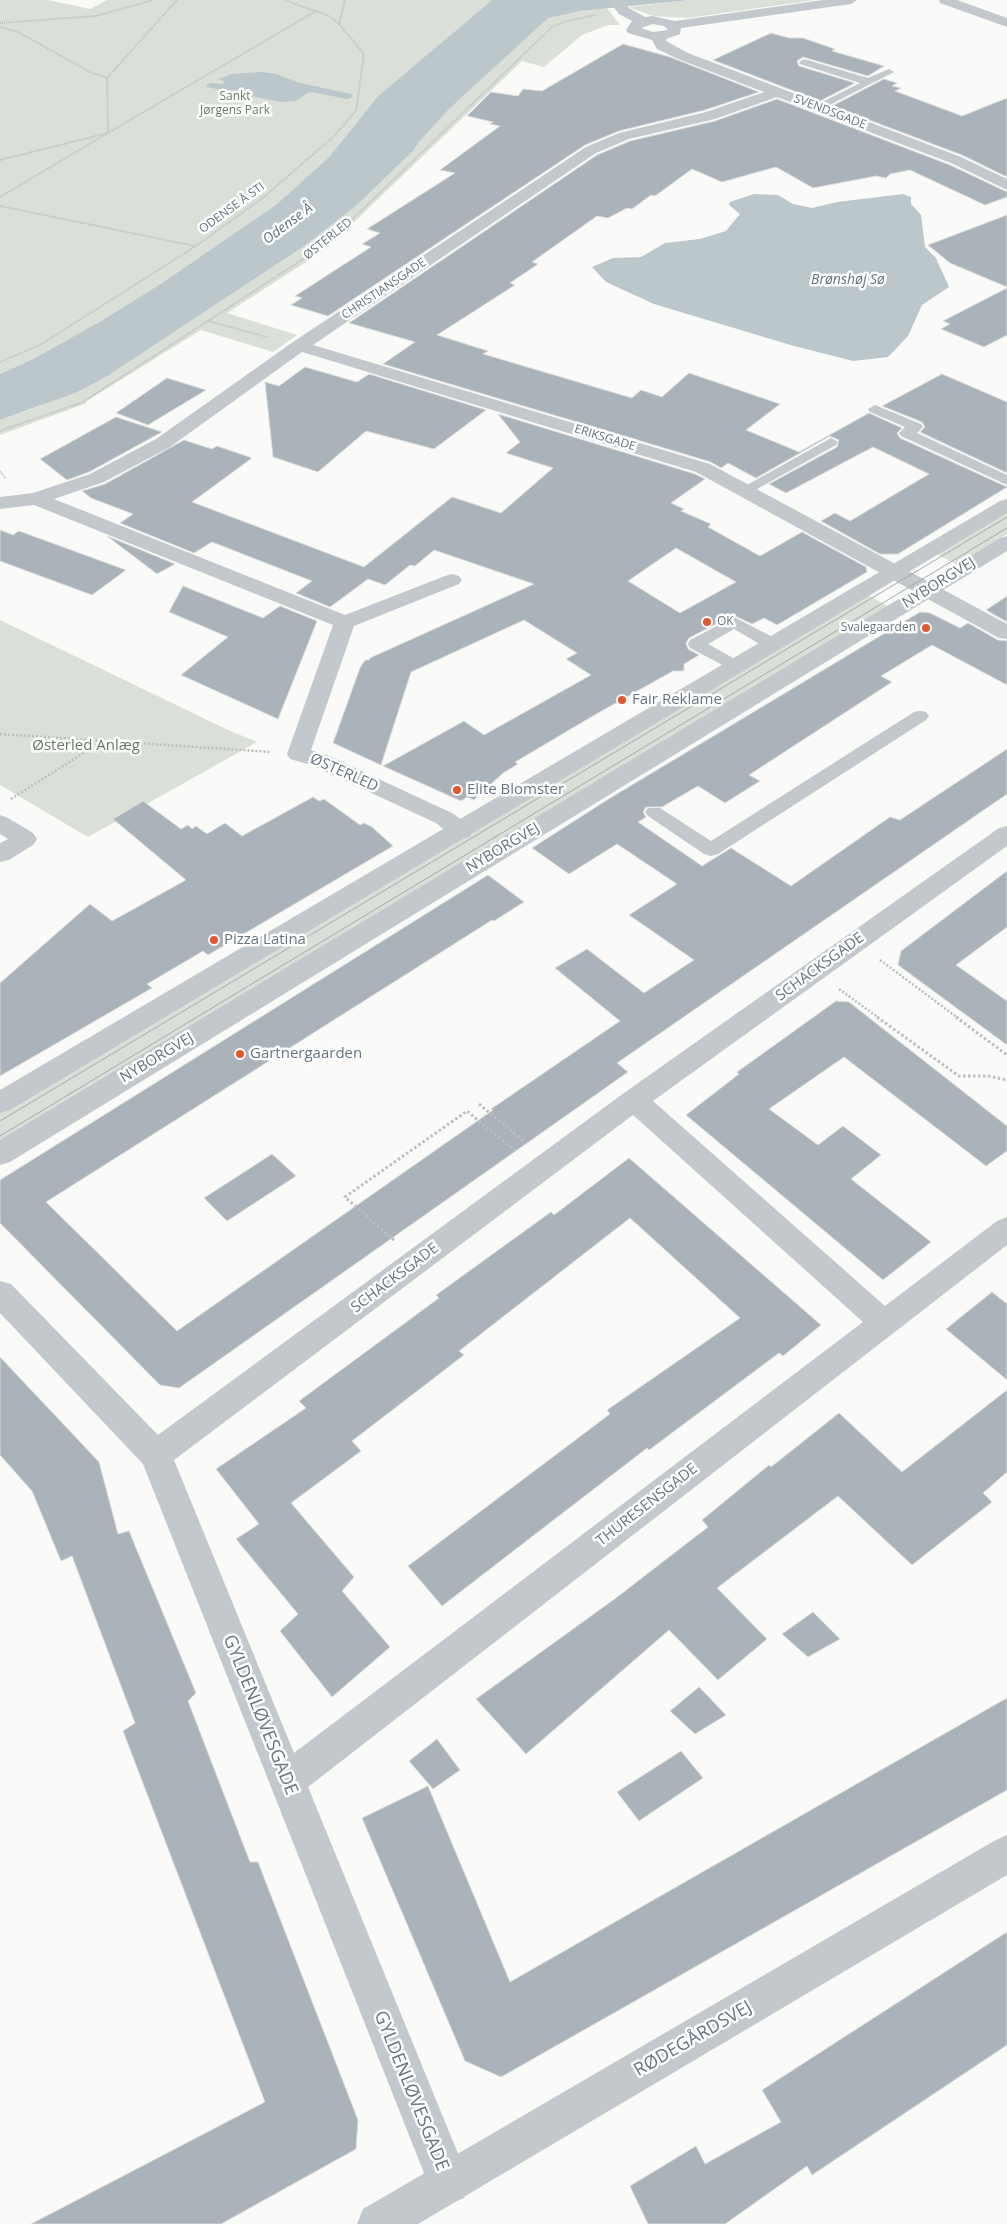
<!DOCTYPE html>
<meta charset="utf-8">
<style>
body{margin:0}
canvas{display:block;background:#fafaf8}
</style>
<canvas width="1007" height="2224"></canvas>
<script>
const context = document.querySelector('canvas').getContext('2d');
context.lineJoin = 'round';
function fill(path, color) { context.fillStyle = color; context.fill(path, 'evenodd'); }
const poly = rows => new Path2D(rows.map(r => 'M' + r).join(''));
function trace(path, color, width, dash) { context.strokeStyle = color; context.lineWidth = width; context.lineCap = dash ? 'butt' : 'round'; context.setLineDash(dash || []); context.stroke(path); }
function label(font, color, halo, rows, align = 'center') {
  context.font = font + ' "Open Sans",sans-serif'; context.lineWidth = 5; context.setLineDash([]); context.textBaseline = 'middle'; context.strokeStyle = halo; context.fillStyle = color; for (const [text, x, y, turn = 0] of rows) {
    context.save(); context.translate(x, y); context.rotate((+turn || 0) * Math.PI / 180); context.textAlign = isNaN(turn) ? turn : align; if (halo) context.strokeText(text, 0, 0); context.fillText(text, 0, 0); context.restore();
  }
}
fill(poly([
 [0,0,48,0,90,9,107,0,492,0,378,96,329,157,277,204,162,283,101,321,33,359,0,374],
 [690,0,815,0,688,18,653,16,628,7],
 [607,8,620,25,608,25,582,35,544,67,522,61,326,249,227,313,297,335,273,352,201,330,85,402,87,403,0,435,0,420,38,407,106,377,303,247,355,207,413,151,417,143,449,109,540,23,548,18,566,13],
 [1007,510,1007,534,956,564,935,553],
 [868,595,889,607,0,1145,0,1111],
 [0,620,228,730,257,742,88,837,0,785]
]), '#dadfd7');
fill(poly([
 [492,0,690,0,580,11,548,18,449,109,418,143,413,151,355,207,303,247,106,377,75,393,0,420,0,374,33,359,101,321,162,283,277,204,329,157,378,96],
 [261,72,276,74,300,83,351,94,353,97,347,99,312,92,307,93,296,101,281,102,207,87,207,84,211,83,221,84,225,82,218,79,232,74],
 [754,194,778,195,793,204,812,208,837,202,903,194,911,197,911,204,921,215,925,247,936,258,949,287,922,305,908,336,888,357,853,361,794,346,654,304,606,282,592,267,613,258,641,257,665,243,700,239,726,231,740,214,729,205,730,202]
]), '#bbc7cb');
const building = poly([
 [771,33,789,38,803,38,835,49,832,51,884,66,868,76,803,57,797,61,799,66,855,83,820,101,713,60,771,33],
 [623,44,670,57,759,92,705,110,619,131,585,145,328,316,291,305,302,298,295,296,371,247,362,244,380,233,367,229,455,173,440,170,500,126,490,124,493,122,467,116,491,92,518,96,523,89,542,91,623,44],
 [884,79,897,83,892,86,901,88,895,91,962,116,1007,98,1007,177,962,155,832,106,884,79],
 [777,99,950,165,1007,192,1007,197,985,205,910,170,890,174,886,178,876,176,813,188,776,167,722,182,692,169,655,196,651,195,632,209,627,208,608,218,597,216,532,262,538,264,510,283,515,285,437,335,488,351,483,354,632,398,641,390,662,397,689,373,780,404,746,430,799,452,869,413,902,428,897,433,900,438,1007,487,898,554,880,554,821,521,835,513,850,521,929,474,873,447,786,493,769,484,837,447,839,440,830,436,756,478,728,463,721,468,711,462,383,364,415,342,349,323,597,155,630,141,715,121,777,99],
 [1007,215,1007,287,950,263,928,245,1007,215],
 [1007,288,1007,335,984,347,941,329,950,324,943,321,1007,288],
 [305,367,357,382,369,374,486,410,434,449,366,431,318,472,273,457,265,382,279,386,305,367],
 [942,374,1007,402,1007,473,920,432,925,427,922,422,882,406,942,374],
 [167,378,206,390,148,425,116,413,167,378],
 [498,414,695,474,705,479,671,503,684,509,681,511,711,524,708,527,760,556,802,532,866,567,867,572,777,625,764,618,752,624,733,615,689,638,686,643,688,649,699,655,684,664,684,671,673,671,598,713,515,762,518,764,503,773,474,800,467,797,461,801,383,766,464,721,484,735,591,675,566,659,577,653,524,620,411,672,381,765,333,743,360,668,365,660,369,660,370,658,534,584,434,550,415,566,410,565,385,585,368,579,330,607,296,593,312,581,212,542,194,553,120,523,133,514,91,498,82,491,105,484,184,440,212,449,217,446,252,458,192,502,364,567,452,497,501,513,553,468,506,453,520,442,498,414],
 [676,548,736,582,680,613,628,581,676,548],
 [116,417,162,432,89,472,67,480,40,459,116,417],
 [0,530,13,535,19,531,126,570,92,595,0,561,0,530],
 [107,536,175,564,157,574,107,536],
 [183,586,263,618,280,606,317,621,278,719,181,675,228,637,169,612,183,586],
 [1007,596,1007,622,986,610,1007,596],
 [920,612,930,613,960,628,968,623,998,640,1007,641,1007,685,932,645,881,676,892,682,749,775,760,781,725,803,698,786,662,807,646,807,643,812,646,817,638,822,702,866,731,848,791,886,890,817,900,820,1007,749,1007,794,617,1063,628,1072,179,1388,160,1385,0,1223,0,1180,488,875,524,902,494,921,492,920,46,1202,177,1331,493,1110,491,1109,620,1021,555,968,587,949,644,993,694,960,629,915,677,884,617,844,569,874,532,848,607,800,920,612],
 [313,797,319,801,324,799,360,825,364,823,372,827,393,846,208,955,203,951,147,984,152,988,0,1076,0,983,90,904,112,921,186,880,113,819,143,801,181,829,188,825,192,829,196,826,207,834,225,823,242,836,313,797],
 [1007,871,1007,927,956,965,1007,1001,1007,1045,898,965,901,951,1007,871],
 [836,1001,849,1002,1007,1126,1007,1151,986,1166,844,1057,769,1109,818,1145,843,1126,881,1155,851,1179,931,1242,883,1280,686,1115,739,1074,737,1072,836,1001],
 [272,1154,296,1176,227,1221,204,1198,272,1154],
 [629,1158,821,1325,783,1356,779,1353,649,1450,647,1448,442,1606,408,1566,610,1414,607,1410,740,1318,630,1218,459,1351,464,1355,352,1441,361,1451,291,1503,354,1577,342,1591,390,1647,332,1697,280,1631,298,1614,236,1539,259,1524,216,1469,306,1408,299,1401,439,1298,436,1295,551,1212,554,1215,629,1158],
 [992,1292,1007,1304,1007,1380,946,1329,992,1292],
 [0,1357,99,1462,118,1534,129,1531,196,1693,188,1701,250,1862,258,1862,358,2120,356,2149,221,2224,31,2224,265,2102,123,1731,135,1723,72,1556,61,1561,32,1491,0,1455,0,1357],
 [1007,1390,1007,1472,983,1493,992,1502,912,1565,838,1496,717,1588,767,1639,718,1680,669,1630,526,1754,476,1699,616,1598,708,1527,702,1520,769,1465,771,1467,839,1413,902,1472,1007,1390],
 [813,1612,840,1639,808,1657,782,1634,813,1612],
 [699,1687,726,1715,695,1734,670,1711,699,1687],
 [1007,1698,1007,1790,501,2077,465,2061,362,1818,428,1786,510,1982,1007,1698],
 [437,1739,460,1770,433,1789,409,1761,437,1739],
 [681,1751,703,1778,639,1821,617,1792,681,1751],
 [1007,1932,1007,2045,812,2175,807,2166,725,2224,648,2224,630,2186,696,2146,705,2164,781,2122,762,2090,1007,1932]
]);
fill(building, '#aab3b9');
trace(building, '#dcdcda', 1);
trace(poly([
 [284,0,329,16,339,24],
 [0,23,96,16,153,0],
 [0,27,18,32,90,72,107,78],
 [0,160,108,133,316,11],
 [0,197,108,133,107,78,177,0],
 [0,206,195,246],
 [208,321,267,337],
 [0,362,40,345,196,246,264,197,334,136,356,111,364,54,339,24,345,0],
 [0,431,83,402,308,256,338,233,552,27,567,21,596,15],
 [0,471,6,479]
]), '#bbbfc2', 2, [1, 1]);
trace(poly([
 [0,734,271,752],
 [11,799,101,742],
 [880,960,958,1018],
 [839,989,879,1018]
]), '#bbbfc2', 2.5, [2, 2]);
trace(poly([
 [877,1017,959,1076,988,1076,1007,1080],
 [956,1017,1007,1055],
 [479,1104,525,1142],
 [394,1240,345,1197,467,1111,515,1151]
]), '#bbbfc2', 3, [2.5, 2.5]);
fill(poly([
 [804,59,868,78,889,69,894,72,818,111,812,108,814,106,860,83,800,64,799,62,804,59],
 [875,405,921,424,923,427,917,433,1007,475,1007,485,901,436,899,433,905,427,870,412,868,409,875,405],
 [831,438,838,442,836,445,750,493,745,494,738,490,831,438],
 [734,617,780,641,782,645,780,649,774,650,768,649,734,629,708,644,742,663,744,667,742,671,736,672,690,648,688,644,690,640,734,617],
 [920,711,926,712,929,716,926,720,718,854,711,856,704,854,648,816,645,812,648,808,660,808,711,841,914,712,920,711]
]), '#c3c8cc');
fill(poly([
 [608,0,621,0,629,8,645,17,652,16,675,21,823,0,857,0,851,4,681,28,680,34,666,39,666,41,688,53,961,157,1007,179,1007,190,951,163,777,97,715,119,629,139,596,153,313,345,710,464,1007,624,1007,639,999,638,696,472,302,352,170,447,104,482,54,499,345,615,445,576,452,574,459,576,462,580,459,584,354,626,311,750,327,755,452,813,469,825,473,831,469,837,461,839,453,837,436,823,311,765,290,759,287,754,333,625,34,505,0,509,0,497,33,493,90,474,156,439,293,342,586,147,619,133,706,112,764,92,678,59,657,49,652,40,628,33,626,30,632,21,619,14,608,0],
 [652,24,664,26,668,30,653,32,641,28,652,24],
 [939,0,957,0,1007,18,1007,27,940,3,939,0],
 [0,815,8,818,33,833,37,839,33,845,9,860,0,862,0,843,8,839,0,834,0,815],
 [1007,826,1007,846,653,1101,885,1306,997,1221,1007,1217,1007,1245,308,1787,470,2183,464,2198,449,2204,434,2198,428,2183,143,1464,0,1313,0,1281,11,1284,158,1435,624,1093,999,828,1007,826],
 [633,1115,863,1322,294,1753,174,1460,633,1115]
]), '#c3c8cc');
fill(poly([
 [1007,499,1007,513,10,1110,0,1113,0,1090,1000,501,1007,499],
 [1007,536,1007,551,10,1162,0,1165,0,1140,1000,538,1007,536],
 [1007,1835,1007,1875,418,2224,357,2224,363,2209,994,1841,1007,1835]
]), '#c3c8cc');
trace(poly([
 [0,1121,1007,517],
 [0,1136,1007,528]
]), '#a2aab0', 1);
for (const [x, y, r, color] of [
 [707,622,5,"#e4572e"],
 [926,628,5,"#e4572e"],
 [622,700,5,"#e4572e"],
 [457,790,5,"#e4572e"],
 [214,940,5,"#e4572e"],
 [240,1054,5,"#e4572e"]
]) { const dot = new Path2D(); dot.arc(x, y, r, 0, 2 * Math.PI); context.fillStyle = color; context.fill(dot); trace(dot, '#fff', 2); }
label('12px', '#687a64', '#fff', [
 ["Sankt",235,97],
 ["Jørgens Park",235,111]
]);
label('12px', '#657683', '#fff', [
 ["SVENDSGADE",830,112,21],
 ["ODENSE Å STI",232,208,-36],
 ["ØSTERLED",328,239,-39],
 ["CHRISTIANSGADE",384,289,-34],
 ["ERIKSGADE",605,438,17]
]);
label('12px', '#657683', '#fff', [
 ["OK",717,622],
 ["Svalegaarden",916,628,"right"]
], 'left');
label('italic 14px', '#60757c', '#fff', [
 ["Odense Å",288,224,-37],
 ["Brønshøj Sø",848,280]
]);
label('15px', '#657683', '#fff', [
 ["NYBORGVEJ",939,583,-32],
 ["ØSTERLED",344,773,24],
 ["NYBORGVEJ",503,848,-31],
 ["SCHACKSGADE",820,967,-36],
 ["NYBORGVEJ",157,1058,-31],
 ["SCHACKSGADE",395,1278,-37],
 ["THURESENSGADE",647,1505,-38]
]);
label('15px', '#657683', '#fff', [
 ["Fair Reklame",632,700],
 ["Elite Blomster",467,790],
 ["Pizza Latina",224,940],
 ["Gartnergaarden",250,1054]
], 'left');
label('15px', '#687a64', '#fff', [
 ["Østerled Anlæg",86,746]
]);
label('18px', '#657683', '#fff', [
 ["GYLDENLØVESGADE",260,1715,68],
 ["RØDEGÅRDSVEJ",693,2039,-30],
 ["GYLDENLØVESGADE",411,2091,68]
]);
</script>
